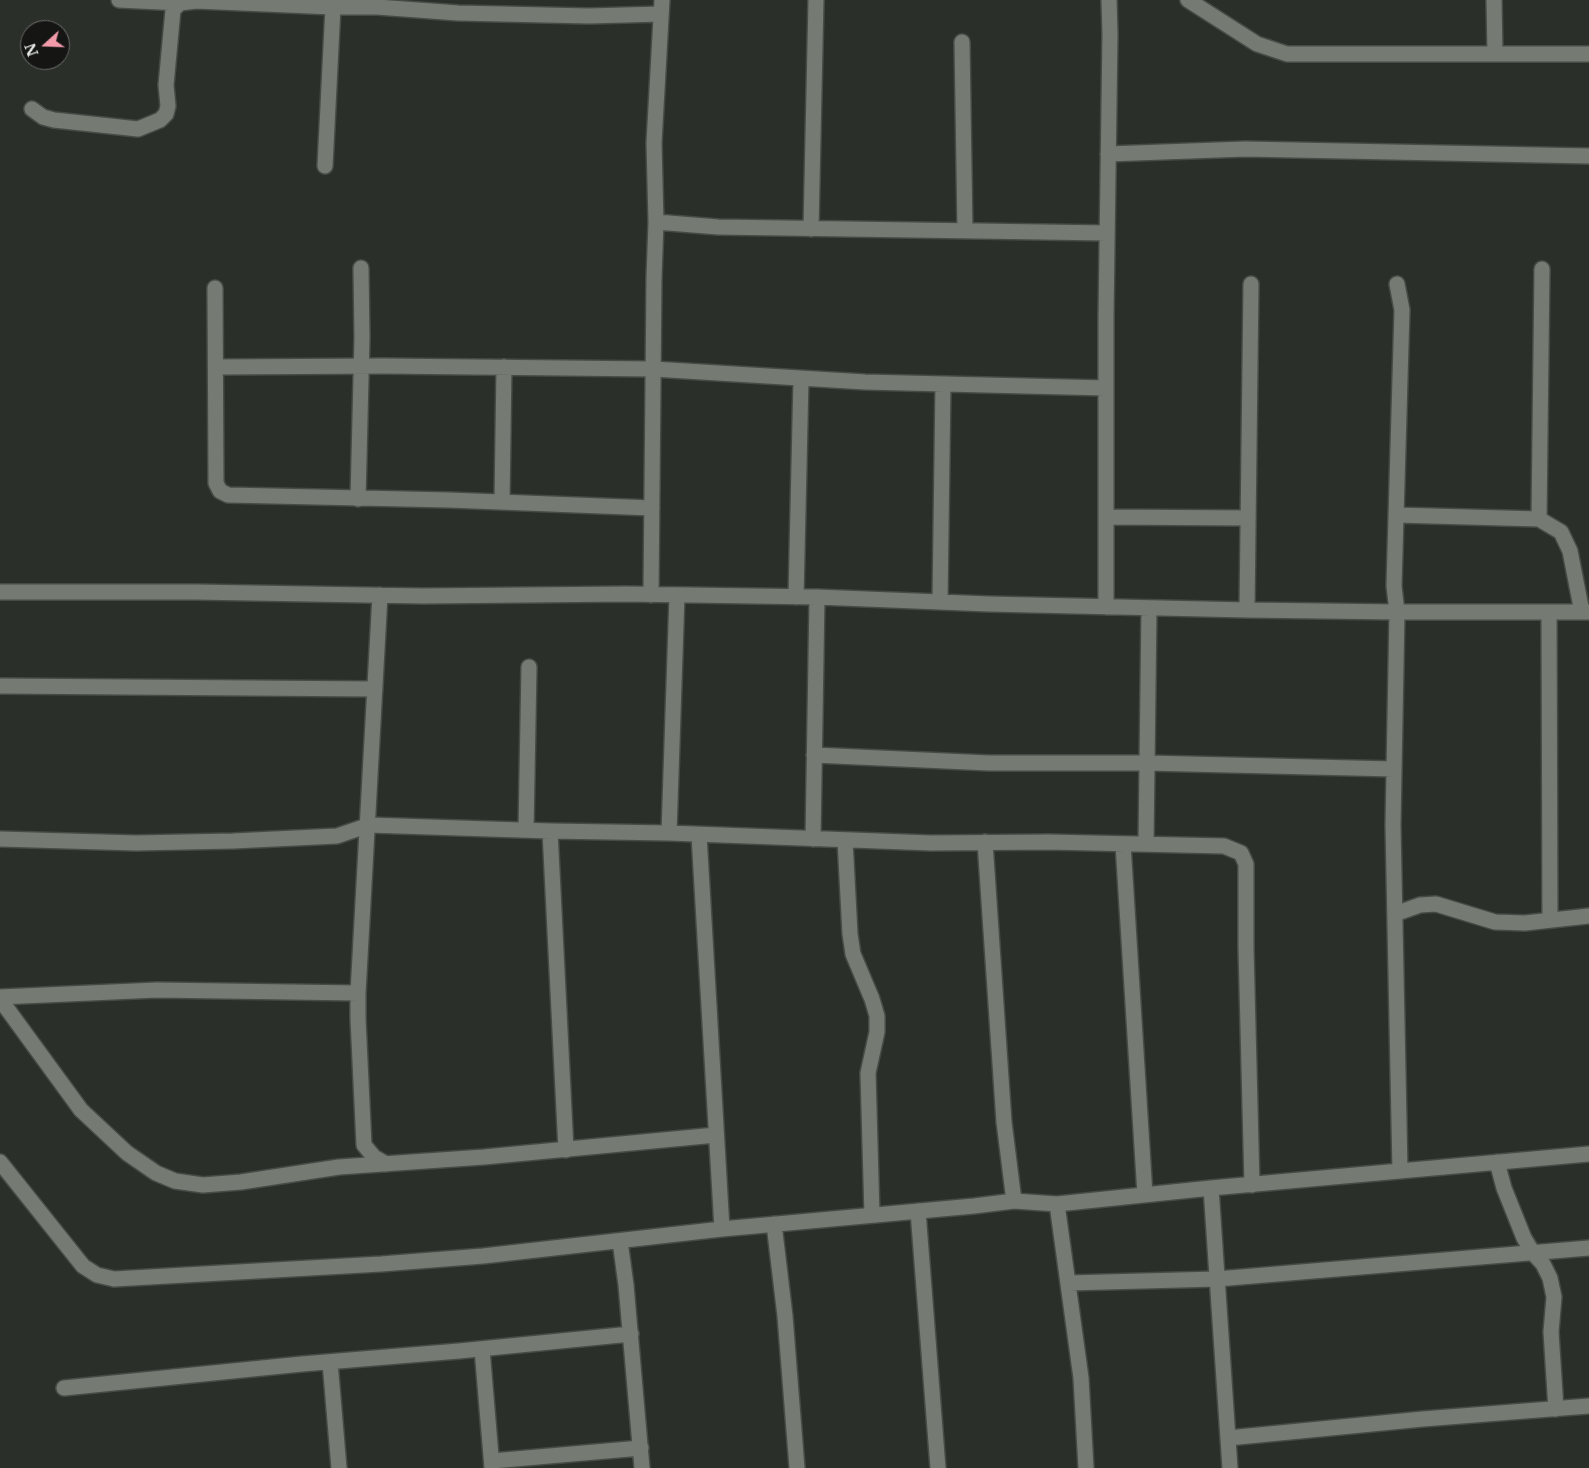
<!DOCTYPE html>
<style>
body{margin:0}
#map{position:relative;width:1589px;height:1468px;overflow:hidden;background:#2b2f29;font-family:"Libre Baskerville",serif}
canvas{display:block}
.north{position:absolute;left:20px;top:20px;width:50px;height:50px;box-sizing:border-box;background:#151614;border:1px solid #6b6c6a;border-radius:50%;rotate:250deg;font-size:14px;font-weight:700;line-height:20px;text-align:center;color:#ebeeea}
.north::after{content:'';display:block;margin:auto;width:18px;height:22px;background:#f39aab;clip-path:polygon(50% 0,100% 100%,50% 72%,0 100%)}
</style>
<div id="map">
<canvas width="1589" height="1468"></canvas>
<div class="north">N</div>
</div>
<script>
const context = document.querySelector('canvas').getContext('2d');
context.lineJoin = 'round';
const poly = rows => new Path2D(rows.map(r => 'M' + r).join(''));
function trace(path, color, width, dash) { context.strokeStyle = color; context.lineWidth = width; context.lineCap = dash ? 'butt' : 'round'; context.setLineDash(dash || []); context.stroke(path); }
const minor = poly([
 [119,0,180,3],
 [1188,0,1257,44,1287,54,1589,54],
 [1494,0,1495,54],
 [962,42,965,231],
 [32,109,43,117,54,120,138,129,160,120,166,114,168,106,166,85,173,10,180,3,196,1,333,7,377,7,458,13,589,16,661,14],
 [1108,154,1245,149,1589,156],
 [325,166,333,7],
 [656,222,718,227,1107,233],
 [811,229,816,0],
 [1397,284,1402,310,1394,586,1397,612,1393,825,1400,1171],
 [215,288,216,483,220,491,228,495,449,500,652,508],
 [216,367,384,366,653,369,865,382,1106,388],
 [358,499,362,338,361,268],
 [502,502,504,367],
 [1396,515,1539,519,1561,532,1570,551,1582,612],
 [1106,517,1248,518],
 [1539,519,1542,269],
 [0,592,195,592,423,596,626,594,817,597,989,604,1247,610,1397,612,1589,612],
 [380,595,358,993,358,1019,364,1145,374,1157,386,1164],
 [651,595,654,278,656,222,654,143,662,0],
 [796,597,801,379],
 [940,602,943,384],
 [1106,607,1106,317,1110,34,1109,0],
 [1247,610,1251,284],
 [1549,612,1550,920],
 [0,686,375,689],
 [814,755,989,763,1147,763,1394,769],
 [526,830,529,667],
 [550,831,566,1150],
 [669,833,677,595],
 [699,835,722,1229],
 [0,839,136,843,233,841,337,836,369,825,550,831,669,833,931,843,1049,842,1224,846,1241,853,1246,864,1246,948,1252,1185],
 [813,839,817,597],
 [845,840,850,934,853,954,872,999,877,1016,877,1032,868,1073,872,1215],
 [985,842,1004,1122,1014,1201],
 [1123,844,1145,1195],
 [1146,844,1149,608],
 [1395,914,1420,905,1436,904,1495,922,1525,923,1589,916],
 [0,997,157,990,358,993],
 [0,999,81,1110,127,1153,156,1173,175,1181,203,1185,241,1182,339,1167,484,1157,716,1135],
 [0,1162,83,1266,97,1275,114,1279,381,1264,483,1256,722,1229,974,1206,1014,1201,1057,1204,1211,1188,1589,1154],
 [1497,1162,1504,1188,1524,1238,1533,1253,1543,1264,1550,1278,1554,1297,1551,1332,1556,1409],
 [1211,1188,1230,1468],
 [1057,1204,1081,1378,1086,1468],
 [918,1211,938,1468],
 [774,1224,785,1316,797,1468],
 [620,1241,626,1285,642,1468],
 [1068,1283,1217,1279,1589,1248],
 [482,1349,492,1468],
 [330,1362,339,1468],
 [64,1388,302,1364,459,1351,631,1334],
 [1228,1438,1423,1419,1589,1406],
 [492,1461,641,1448]
]);
trace(minor, '#474b46', 18);
trace(minor, '#757a73', 15);
</script>
